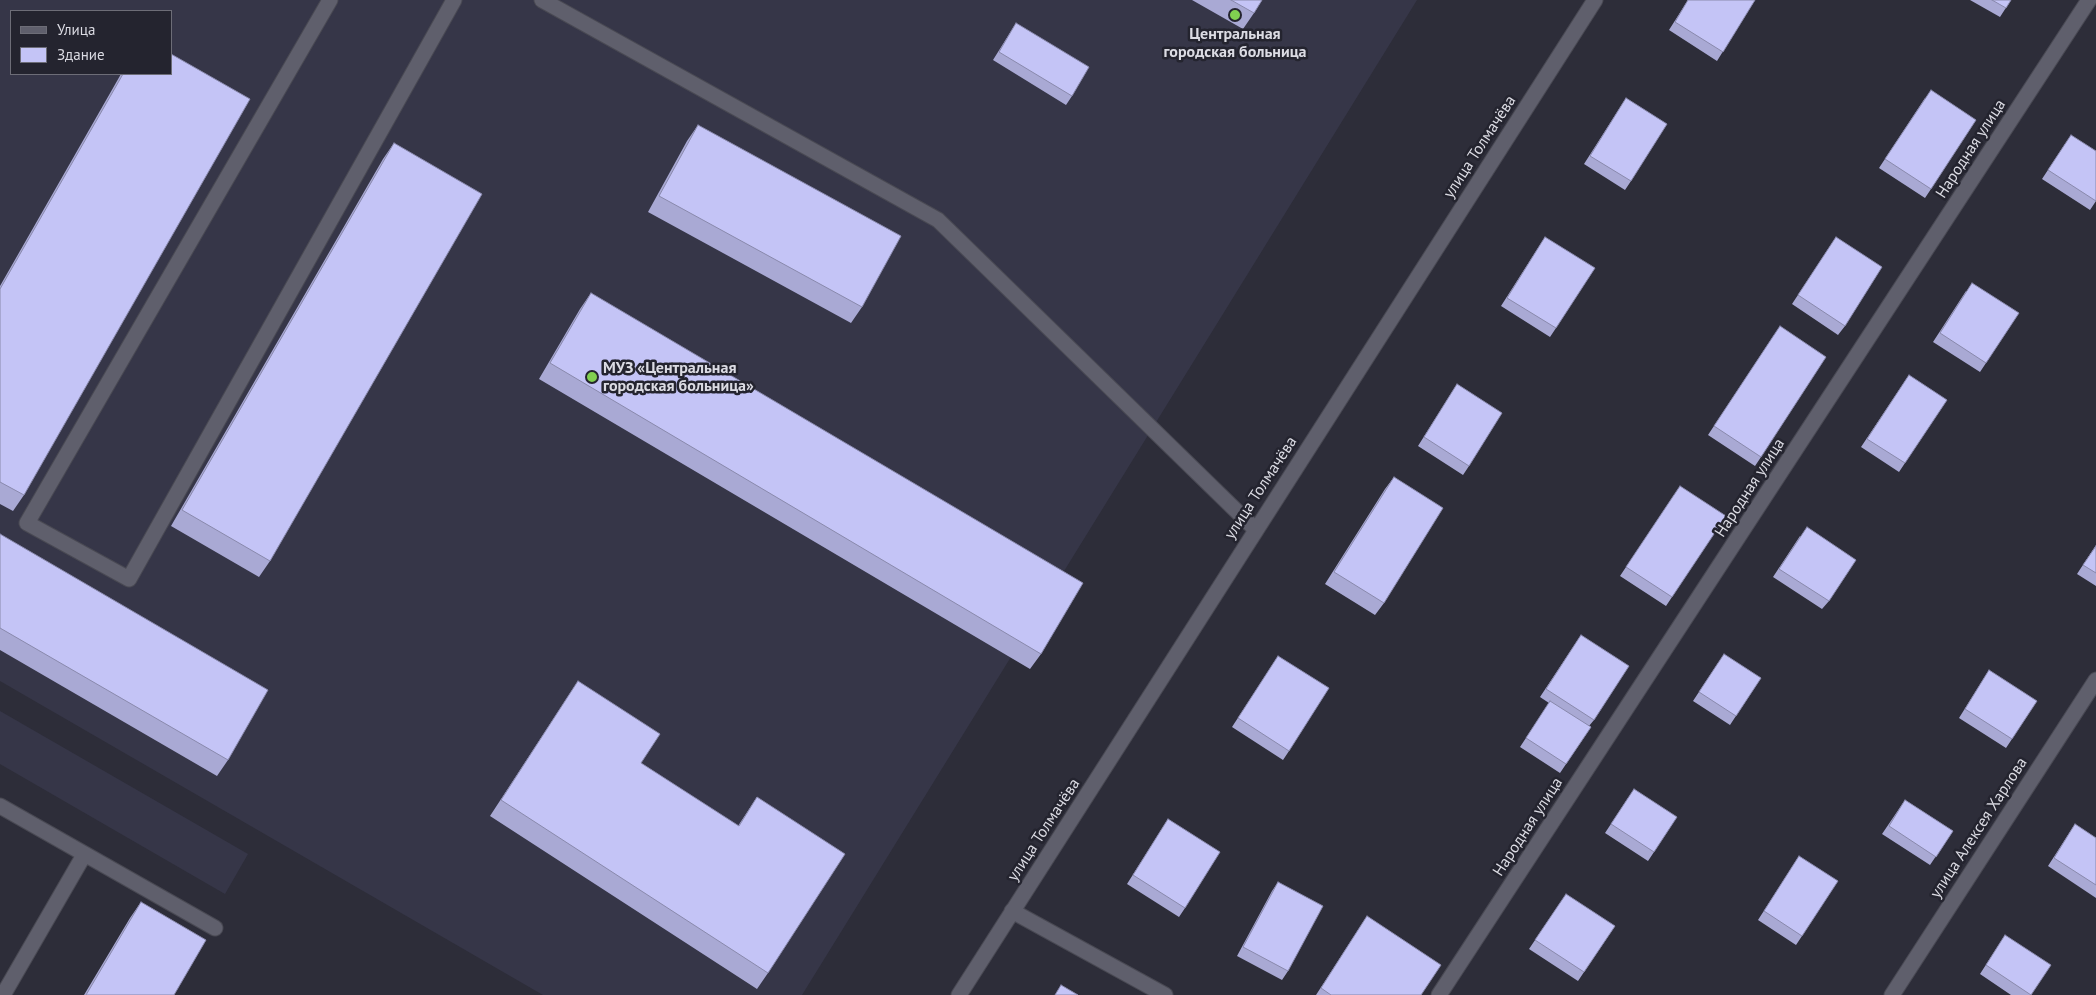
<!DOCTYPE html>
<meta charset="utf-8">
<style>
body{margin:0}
#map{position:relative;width:2096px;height:995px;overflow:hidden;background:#2d2d39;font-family:"PT Sans",sans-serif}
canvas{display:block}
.legend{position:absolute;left:10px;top:10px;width:162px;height:65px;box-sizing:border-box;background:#24242f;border:1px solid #6d6d77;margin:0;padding:6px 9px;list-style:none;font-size:15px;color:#dbdbe3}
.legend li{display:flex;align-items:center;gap:10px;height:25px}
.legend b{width:25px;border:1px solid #6d6d77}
</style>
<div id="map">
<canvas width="2096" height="995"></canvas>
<ul class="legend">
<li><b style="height:6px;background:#5f5f6c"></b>Улица</li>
<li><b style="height:14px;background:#c4c4f6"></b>Здание</li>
</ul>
</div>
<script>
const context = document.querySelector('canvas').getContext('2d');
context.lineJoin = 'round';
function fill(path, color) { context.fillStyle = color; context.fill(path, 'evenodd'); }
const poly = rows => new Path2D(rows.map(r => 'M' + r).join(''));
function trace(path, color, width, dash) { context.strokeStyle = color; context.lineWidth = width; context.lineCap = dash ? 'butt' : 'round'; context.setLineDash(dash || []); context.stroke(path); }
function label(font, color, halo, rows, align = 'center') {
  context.font = font + ' "PT Sans",sans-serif'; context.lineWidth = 5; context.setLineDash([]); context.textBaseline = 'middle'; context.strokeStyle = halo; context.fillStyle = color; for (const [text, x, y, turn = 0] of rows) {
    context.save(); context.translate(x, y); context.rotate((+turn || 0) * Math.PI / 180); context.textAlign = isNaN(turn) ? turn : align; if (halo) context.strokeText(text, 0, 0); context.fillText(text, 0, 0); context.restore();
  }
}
fill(poly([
 [0,0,1417,0,802,995,543,995,0,681],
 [11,11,171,11,171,74,11,74],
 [0,711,248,854,225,894,0,764]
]), '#363648');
const minor = poly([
 [330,0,27,523,129,579,454,0],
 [542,0,938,220,1255,529],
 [0,806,215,928],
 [1012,911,1165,995],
 [3,995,84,855],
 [959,995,1595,0],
 [1439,995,2089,0],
 [1892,995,2096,680]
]);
trace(minor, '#494953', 17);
trace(minor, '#5f5f6c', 15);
fill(poly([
 [1192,0,1262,0,1254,13,1243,29],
 [1688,0,1755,0,1717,61,1669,30],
 [1970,0,2011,0,2000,17],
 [1016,23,1072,96,1066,105,993,60],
 [121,74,171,74,24,495,13,511,0,504,0,286],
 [1626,98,1631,181,1625,190,1584,164],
 [1925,98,1931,189,1925,198,1879,168],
 [698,125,862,307,851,323,648,212,687,141],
 [394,143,270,561,259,577,171,526,383,159],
 [2065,144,2096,201,2090,210,2042,179],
 [1545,237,1556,328,1550,337,1501,306],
 [1836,237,1845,326,1838,335,1792,304],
 [1966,291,1986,363,1980,372,1933,342],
 [591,293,1041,654,1030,669,539,379,580,309],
 [1774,335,1761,457,1755,466,1708,435],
 [1909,375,1905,463,1899,472,1861,447],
 [1457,384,1469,466,1463,475,1418,446],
 [1394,477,1384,603,1375,615,1325,584,1385,489],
 [1674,495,1672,597,1666,606,1620,576],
 [0,534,228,760,217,776,0,650],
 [1800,536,1829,601,1822,609,1773,577],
 [2096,545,2096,586,2077,574],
 [1581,635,1594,720,1589,726,1591,727,1560,773,1520,747,1549,703,1540,697],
 [1278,656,1289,751,1283,760,1232,727],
 [1718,663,1761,678,1730,725,1693,701],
 [1989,670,2012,739,2006,748,1959,718],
 [578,681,641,763,738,826,757,797,768,973,757,989,490,816],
 [1628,798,1654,852,1648,861,1605,833],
 [1905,800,1953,831,1930,865,1882,834],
 [1168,819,1185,908,1179,917,1127,884],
 [2075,824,2096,838,2096,898,2048,866],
 [1799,856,1802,936,1796,945,1758,920],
 [1278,882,1288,971,1282,980,1237,956,1272,891],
 [141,902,174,995,84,995,130,918],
 [1560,903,1615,926,1578,981,1529,949],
 [1367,916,1421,995,1316,995],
 [2005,935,2031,995,2011,995,1980,974]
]), '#a9a9d4');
const building = poly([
 [1231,0,1262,0,1254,13,1231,0],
 [1688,0,1755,0,1723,52,1675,22,1688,0],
 [1992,0,2011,0,2006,8,1992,0],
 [1016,23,1089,67,1072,96,999,52,1016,23],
 [171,54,250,99,24,495,0,482,0,289,123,74,171,74,171,54],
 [1931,90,1976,120,1931,189,1885,159,1931,90],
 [1626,98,1667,124,1631,181,1590,156,1626,98],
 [698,125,901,236,862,307,659,196,698,125],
 [2071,135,2096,151,2096,201,2048,170,2071,135],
 [394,143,482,194,270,561,182,510,394,143],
 [1545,237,1595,268,1556,328,1507,298,1545,237],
 [1836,237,1882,267,1845,326,1798,295,1836,237],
 [1972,283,2019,313,1986,363,1940,333,1972,283],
 [591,293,1083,583,1041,654,550,363,591,293],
 [1780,326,1826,357,1761,457,1714,426,1780,326],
 [1909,375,1947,400,1905,463,1867,439,1909,375],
 [1457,384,1502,413,1469,466,1424,437,1457,384],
 [1394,477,1443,508,1384,603,1334,572,1394,477],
 [1680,486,1726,516,1672,597,1626,567,1680,486],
 [1807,527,1856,560,1829,601,1779,569,1807,527],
 [0,534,268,690,228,760,0,628,0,534],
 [2096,546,2096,573,2083,565,2096,546],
 [1581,635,1629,666,1594,720,1546,689,1581,635],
 [1724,654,1761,678,1736,716,1699,692,1724,654],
 [1278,656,1329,688,1289,751,1238,718,1278,656],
 [1989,670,2037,701,2012,739,1965,709,1989,670],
 [578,681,660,734,641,763,739,826,757,797,845,854,768,973,501,800,578,681],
 [1550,701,1591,727,1566,764,1526,738,1550,701],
 [1634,789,1677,817,1654,852,1611,824,1634,789],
 [1905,800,1953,831,1936,857,1889,826,1905,800],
 [1168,819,1220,852,1185,908,1133,875,1168,819],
 [2075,824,2096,838,2096,885,2054,858,2075,824],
 [1799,856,1838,881,1802,936,1764,911,1799,856],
 [1278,882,1323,906,1288,971,1243,947,1278,882],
 [1566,894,1615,926,1584,972,1535,940,1566,894],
 [141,902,206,940,174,995,86,995,141,902],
 [1367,916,1441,965,1421,995,1331,995,1321,988,1367,916],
 [2005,935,2051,965,2031,995,1986,965,2005,935],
 [1061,985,1078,995,1055,995,1061,985]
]);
fill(building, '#c4c4f6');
trace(building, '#8989ac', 1);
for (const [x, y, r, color] of [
 [1235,15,6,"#81d050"],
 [592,377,6,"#81d050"]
]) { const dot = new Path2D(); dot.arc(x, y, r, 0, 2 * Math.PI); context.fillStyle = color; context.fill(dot); trace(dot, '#24242f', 2); }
label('bold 16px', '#dbdbe3', '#24242f', [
 ["Центральная",1235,34],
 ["городская больница",1235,52],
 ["МУЗ «Центральная",603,368,"left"],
 ["городская больница»",603,386,"left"]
]);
label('16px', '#dbdbe3', '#24242f', [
 ["улица Толмачёва",1480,147,-57],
 ["Народная улица",1971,149,-57],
 ["улица Толмачёва",1261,488,-57],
 ["Народная улица",1750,488,-57],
 ["Народная улица",1528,827,-57],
 ["улица Алексея Харлова",1979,828,-57],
 ["улица Толмачёва",1044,830,-57]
]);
</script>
